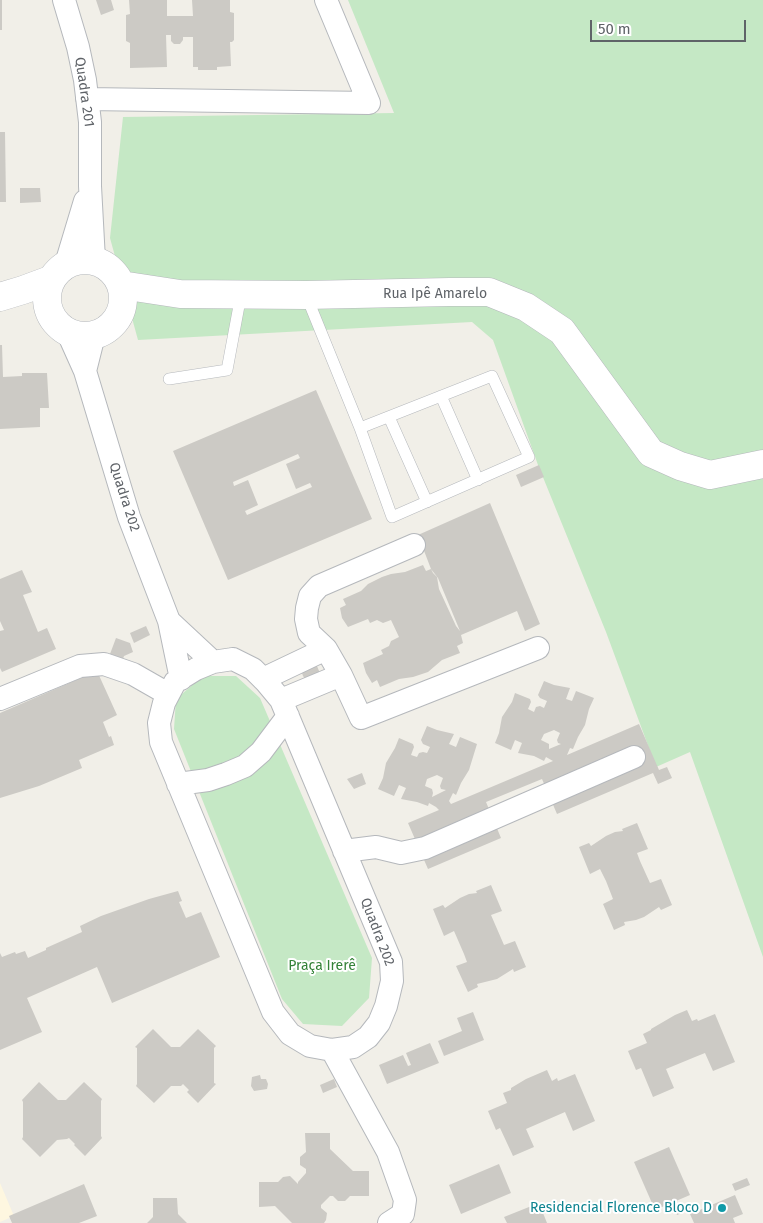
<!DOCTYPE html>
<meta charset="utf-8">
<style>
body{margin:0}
#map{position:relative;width:763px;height:1223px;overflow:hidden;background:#f1efe8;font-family:"Fira Sans",sans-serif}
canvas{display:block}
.scale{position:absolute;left:590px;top:20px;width:156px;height:22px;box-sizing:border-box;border:2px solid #5f6368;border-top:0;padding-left:6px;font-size:15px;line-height:18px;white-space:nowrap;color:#5f6368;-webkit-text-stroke:4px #fff;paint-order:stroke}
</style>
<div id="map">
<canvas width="763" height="1223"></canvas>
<div class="scale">50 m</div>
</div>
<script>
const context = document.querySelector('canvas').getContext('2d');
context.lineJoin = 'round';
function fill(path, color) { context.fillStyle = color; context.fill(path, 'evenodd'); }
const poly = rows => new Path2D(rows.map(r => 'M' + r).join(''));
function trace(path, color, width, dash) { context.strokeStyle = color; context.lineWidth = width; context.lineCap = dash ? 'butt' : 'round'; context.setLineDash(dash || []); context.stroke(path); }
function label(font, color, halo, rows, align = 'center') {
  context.font = font + ' "Fira Sans",sans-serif'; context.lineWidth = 4; context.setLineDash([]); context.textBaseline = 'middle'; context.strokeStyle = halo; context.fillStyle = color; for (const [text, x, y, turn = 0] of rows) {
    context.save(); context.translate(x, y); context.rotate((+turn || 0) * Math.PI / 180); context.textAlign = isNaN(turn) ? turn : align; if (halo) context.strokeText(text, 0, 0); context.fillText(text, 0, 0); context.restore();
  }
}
fill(poly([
 [0,1183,14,1216,0,1222]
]), '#fef7e0');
fill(poly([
 [348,0,763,0,763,957,690,752,656,767,606,632,538,465,493,340,472,322,138,340,110,238,123,117,394,113],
 [203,676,236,676,260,698,372,958,369,998,342,1026,303,1024,282,999,174,729,176,699]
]), '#c5e8c5');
fill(poly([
 [0,0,2,0,2,30,0,30],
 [96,0,111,0,114,10,101,15],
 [129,0,167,0,167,16,193,16,192,0,230,0,230,12,234,13,234,40,232,42,230,42,231,66,217,67,217,70,198,70,198,67,193,67,193,37,183,37,183,40,180,44,174,44,171,41,171,35,166,35,167,67,130,68,130,43,126,41,126,15,130,14],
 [0,132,5,132,6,202,0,202],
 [20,188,40,188,41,202,20,203],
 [0,345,2,345,3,377,22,376,22,373,47,373,49,408,40,408,40,427,0,429],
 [316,390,372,519,228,580,173,451],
 [298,454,300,458,286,464,296,489,310,483,312,487,247,515,245,511,258,505,248,480,234,486,233,482],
 [539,465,544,477,521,487,516,475],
 [490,503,540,624,525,631,517,611,461,635,463,643,457,646,460,653,442,660,428,672,413,677,399,679,380,687,377,680,372,683,366,673,363,663,383,654,381,650,389,646,391,641,399,637,391,620,383,623,377,620,370,623,368,619,348,627,342,618,340,608,346,605,343,599,361,591,368,584,382,577,391,574,405,572,423,565,426,571,431,569,433,573,437,577,439,589,456,626,460,631,438,578,431,569,418,535],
 [22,570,32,592,23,595,38,632,47,628,56,649,2,672,0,668,0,631,4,630,0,621,0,579],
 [146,626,150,635,134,643,130,633],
 [116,638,130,643,133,652,124,656,123,659,110,654],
 [314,659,322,678,306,680,303,676,301,670],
 [97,671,117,715,103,722,109,737,111,736,114,745,79,760,82,768,39,786,0,798,0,713],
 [544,681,554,685,570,688,566,699,572,701,576,691,594,698,589,709,585,725,578,737,573,749,570,748,567,755,639,724,659,770,667,767,672,778,658,784,653,773,557,814,542,779,486,802,501,838,428,869,408,823,439,810,436,807,429,803,428,806,417,802,401,799,406,788,399,785,394,796,378,789,383,778,386,763,395,748,399,738,413,744,414,747,411,755,417,757,419,753,423,752,427,753,430,747,423,744,421,740,427,726,437,730,454,734,449,744,456,747,460,737,477,744,469,770,461,783,456,795,453,793,449,801,451,804,553,761,546,757,544,761,534,756,518,753,522,743,515,740,511,750,495,743,499,733,502,717,512,702,515,693,530,699,531,702,528,709,534,712,536,707,540,706,544,708,547,701,540,698,538,695],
 [554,730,560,733,557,740,558,743,561,744,549,749,549,744,541,740,544,734],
 [437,775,443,778,440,786,441,789,446,790,432,797,433,793,432,789,425,786,427,779],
 [362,773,366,784,354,789,347,779],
 [637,823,648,849,637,853,640,861,650,883,661,879,672,905,661,910,659,907,644,917,636,920,624,922,625,925,614,930,603,904,613,899,606,881,600,869,590,874,579,847,589,843,591,846,606,836,615,832,623,831,622,829],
 [491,885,502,911,491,915,504,945,515,941,526,967,514,972,513,969,497,979,477,984,478,987,468,992,456,966,467,962,464,954,454,931,444,936,433,909,443,905,445,908,460,898,469,894,477,893,476,891],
 [178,891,182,901,179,902,186,918,201,912,220,957,112,1003,97,967,27,998,42,1032,0,1050,0,953,2,957,15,952,16,954,25,951,28,958,46,950,46,948,82,932,80,926,101,916,149,899],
 [687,1010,692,1021,697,1019,698,1021,715,1014,735,1062,713,1071,705,1053,695,1057,666,1069,674,1088,653,1097,641,1068,636,1070,628,1051,647,1043,643,1034,651,1030,651,1029,675,1015],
 [473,1012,484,1040,444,1056,438,1041,462,1031,457,1018],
 [153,1029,171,1047,180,1047,198,1029,216,1046,214,1048,214,1083,216,1084,198,1103,187,1092,189,1090,183,1084,181,1086,171,1086,154,1103,136,1086,137,1084,137,1048,135,1047],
 [430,1043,439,1063,387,1084,379,1065,403,1055,408,1066,411,1065,406,1053],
 [547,1070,552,1081,557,1078,558,1081,575,1074,595,1121,573,1131,565,1112,526,1129,534,1147,513,1156,500,1128,496,1130,488,1111,507,1103,503,1093,511,1090,511,1088,526,1079],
 [260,1075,261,1079,266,1079,268,1084,267,1089,254,1091,251,1086,252,1077],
 [334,1079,337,1087,323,1093,320,1085],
 [39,1082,58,1100,66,1100,84,1082,102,1099,101,1101,101,1136,102,1138,85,1156,74,1145,75,1144,69,1138,67,1139,57,1140,40,1157,22,1139,23,1137,23,1102,22,1100],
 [305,1133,330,1133,330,1149,353,1171,369,1171,369,1196,350,1196,345,1201,338,1201,333,1196,330,1196,321,1205,321,1208,327,1213,326,1220,324,1223,292,1223,275,1206,259,1207,259,1182,278,1182,283,1177,290,1176,298,1184,298,1182,306,1173,306,1169,300,1165,300,1157,306,1152],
 [669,1147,690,1195,655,1210,634,1162],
 [499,1164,511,1193,461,1214,449,1185],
 [747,1178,750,1185,735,1191,732,1184],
 [84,1184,97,1216,79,1223,12,1223,9,1216],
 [735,1195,743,1214,733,1218,735,1223,694,1223,690,1214],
 [153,1198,177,1198,178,1214,187,1223,147,1223,153,1217],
 [539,1203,547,1223,507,1223,504,1217],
 [689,1203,692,1209,677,1215,674,1209]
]), '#cccac5');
const service = poly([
 [306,295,360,428,392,517,529,457,492,376,360,428],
 [169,379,227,370,241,295],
 [441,396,478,480],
 [389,417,427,502]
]);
const minor = poly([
 [64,0,78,47,85,80,90,122,90,186,94,260],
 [87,99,369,103,326,0],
 [66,264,85,201],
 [68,333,85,371,129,517,169,621,181,679],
 [85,371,94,335],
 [414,545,319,586,310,596,307,608,306,619,309,633,326,649,341,675,361,718,538,648],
 [169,621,213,662],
 [233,659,253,669,266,682,281,700,391,962,392,981,386,1006,379,1023,368,1037,353,1047,332,1050,310,1046,290,1034,273,1012,161,742,159,723,164,703,175,682,196,669,213,662,233,659],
 [263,679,326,649],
 [0,699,80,666,104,664,133,674,168,694],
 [281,700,341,675],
 [178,784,208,780,226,774,245,766,261,752,288,716],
 [344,851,376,847,401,853,425,848,634,757],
 [332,1050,388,1152,405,1200,403,1214,389,1223]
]);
const tertiary = poly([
 '47 298a38 38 0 1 1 76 0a38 38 0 1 1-76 0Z',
 [121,285,180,294,306,295,450,292,489,292,526,307,562,331,651,453,680,466,710,475,763,464],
 [0,297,23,290,50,280]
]);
trace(service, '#b5b8bc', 12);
trace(minor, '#b5b8bc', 24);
trace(tertiary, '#b5b8bc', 29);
trace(service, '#fff', 11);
trace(minor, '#fff', 22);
trace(tertiary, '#fff', 28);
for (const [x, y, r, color] of [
 [722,1208,5,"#0f9aa8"]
]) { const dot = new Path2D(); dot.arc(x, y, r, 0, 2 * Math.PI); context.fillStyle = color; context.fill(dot); trace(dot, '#fff', 2); }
label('14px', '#5f6368', '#fff', [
 ["Quadra 201",84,92,82],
 ["Rua Ipê Amarelo",435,294],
 ["Quadra 202",124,497,72],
 ["Quadra 202",377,932,69]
]);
label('14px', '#348238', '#fff', [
 ["Praça Irerê",322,966]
]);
label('14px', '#0d838f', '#fff', [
 ["Residencial Florence Bloco D",712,1208]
], 'right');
</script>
